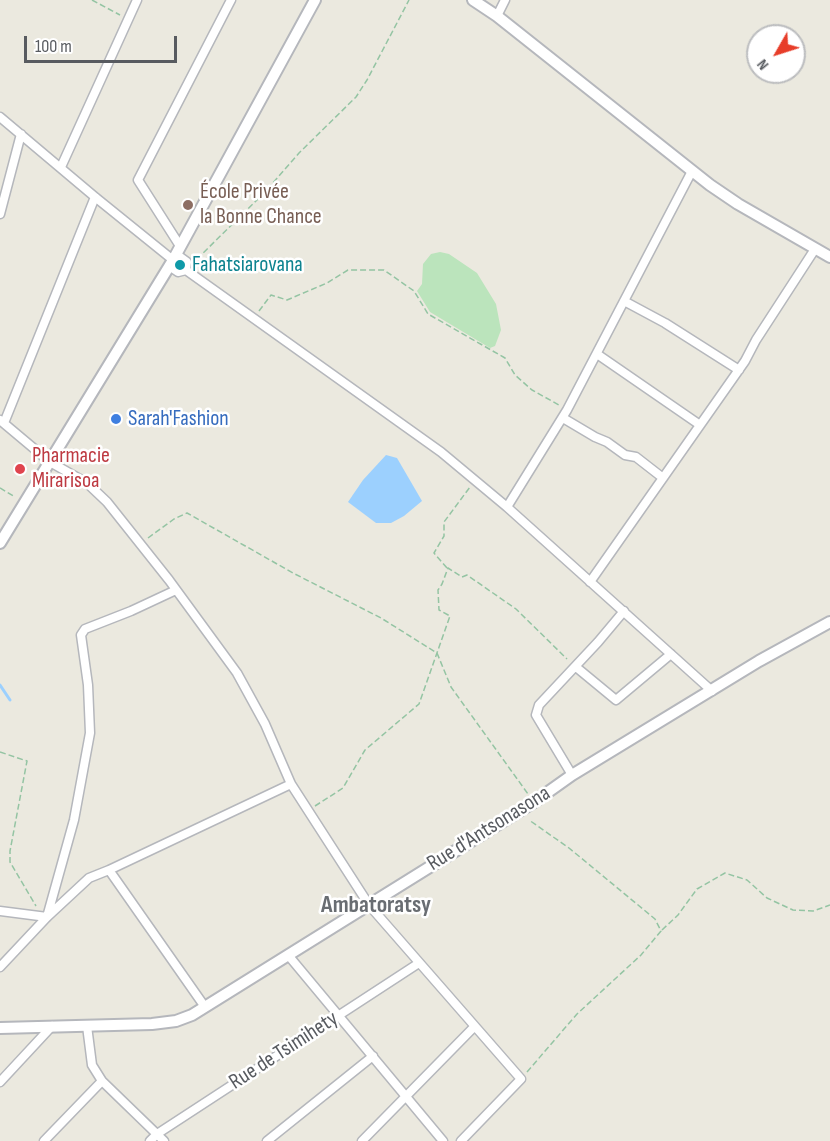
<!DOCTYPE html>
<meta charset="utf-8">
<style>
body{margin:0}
#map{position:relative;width:830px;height:1141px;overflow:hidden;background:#ebe9df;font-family:"Sofia Sans Condensed",sans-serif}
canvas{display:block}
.north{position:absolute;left:746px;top:24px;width:60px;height:60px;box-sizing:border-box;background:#fff;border:2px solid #bcbdbf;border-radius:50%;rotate:231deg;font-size:16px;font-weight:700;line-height:24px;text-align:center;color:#585b60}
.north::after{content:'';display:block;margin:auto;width:21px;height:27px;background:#e73d29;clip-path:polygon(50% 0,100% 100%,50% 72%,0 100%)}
.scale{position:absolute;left:24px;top:36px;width:153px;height:27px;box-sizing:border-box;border:3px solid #585b60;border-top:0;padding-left:8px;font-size:18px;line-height:21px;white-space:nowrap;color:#585b60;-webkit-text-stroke:4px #fff;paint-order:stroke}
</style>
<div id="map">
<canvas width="830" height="1141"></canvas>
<div class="north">N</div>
<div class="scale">100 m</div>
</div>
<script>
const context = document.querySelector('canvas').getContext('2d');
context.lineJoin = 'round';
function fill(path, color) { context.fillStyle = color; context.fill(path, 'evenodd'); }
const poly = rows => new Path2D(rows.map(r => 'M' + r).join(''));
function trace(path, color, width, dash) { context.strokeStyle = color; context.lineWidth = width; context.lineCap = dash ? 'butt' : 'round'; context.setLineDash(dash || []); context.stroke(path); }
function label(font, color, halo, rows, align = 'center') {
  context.font = font + ' "Sofia Sans Condensed",sans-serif'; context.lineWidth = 5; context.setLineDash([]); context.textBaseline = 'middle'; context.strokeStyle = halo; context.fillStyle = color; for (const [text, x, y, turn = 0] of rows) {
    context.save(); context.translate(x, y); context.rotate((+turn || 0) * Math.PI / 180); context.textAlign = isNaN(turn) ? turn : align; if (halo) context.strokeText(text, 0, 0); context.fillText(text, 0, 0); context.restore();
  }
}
fill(poly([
 [440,252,449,254,477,273,496,304,501,330,495,346,490,348,430,312,417,291,422,284,423,264,431,254]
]), '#bbe4bc');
fill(poly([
 [386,455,397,458,422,501,404,516,391,523,376,523,348,502,363,480]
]), '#9cd0fe');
trace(poly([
 [0,685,10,700]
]), '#9cd0fe', 3);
const minor = poly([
 [497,16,505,0],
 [0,117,95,197,173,260],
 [61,167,137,0],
 [0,214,21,134],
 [180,246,138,180,231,0],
 [176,254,187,262,186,270],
 [169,266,178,272,186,270,441,452,507,507,712,691],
 [624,301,665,323,739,370],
 [597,354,700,425],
 [563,418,595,437,607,442,625,455,636,457,663,478],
 [0,420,50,462,87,483,107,502,169,580,237,673,265,724,291,784,369,905,521,1079,461,1141],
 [4,423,95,197],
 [507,507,567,410,692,171],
 [590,582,745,361,756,340,815,249],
 [576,667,616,700,671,654],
 [572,775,536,715,539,705,598,642,624,611],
 [0,911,47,917,74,820,90,733,88,685,81,635,85,629,131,611,176,590],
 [288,955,443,1141],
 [0,967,47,917,89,878,109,870],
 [205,1007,109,870,291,784],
 [87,1026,92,1065,102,1081,164,1141],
 [0,1082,52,1026],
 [44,1141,102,1081],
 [150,1141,157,1134,419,963],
 [267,1141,373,1056],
 [362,1141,474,1027]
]);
const tertiary = poly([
 [473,0,497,16,710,185,738,204,830,257],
 [0,543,173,260,315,0],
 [0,1028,152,1024,176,1021,192,1015,534,802,572,775,759,661,830,622]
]);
trace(minor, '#b5b7bc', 11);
trace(tertiary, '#b5b7bc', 14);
trace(poly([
 [92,0,120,15],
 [197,259,265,192,299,153,356,97,367,80,409,0],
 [259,311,271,295,287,300,327,283,348,270,384,270,414,291,428,314,505,358,515,375,532,390,559,405],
 [0,488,15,497],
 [148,538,174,519,187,513,293,573,381,618,437,653,451,687,528,794],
 [447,568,434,553,444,536,444,522,470,487],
 [0,752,27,761,10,851,10,862,36,906],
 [315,806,343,788,365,750,419,704,450,616,439,610,438,590,442,584,448,568,462,577,467,575,516,609,567,659],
 [662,930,678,915,697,889,725,873,747,880,767,898,793,910,813,911,830,905],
 [527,1072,577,1014,641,955,661,931,655,919,569,848,529,820]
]), '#94c4a3', 1.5, [6, 3]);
trace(minor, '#fff', 8);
trace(tertiary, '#fff', 10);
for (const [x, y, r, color] of [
 [188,205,6,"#8d6e63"],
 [180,265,6,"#0f9aa8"],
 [116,419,6,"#3f7fe0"],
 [20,469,6,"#e0444e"]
]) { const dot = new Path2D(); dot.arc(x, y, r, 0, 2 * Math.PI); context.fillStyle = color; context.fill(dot); trace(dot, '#fff', 2); }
label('22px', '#785e54', '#fff', [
 ["École Privée",200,192],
 ["la Bonne Chance",200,217]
], 'left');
label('22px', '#0d838f', '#fff', [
 ["Fahatsiarovana",192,265]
], 'left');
label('22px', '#366cbe', '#fff', [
 ["Sarah'Fashion",128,419]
], 'left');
label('22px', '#be3a42', '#fff', [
 ["Pharmacie",32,456],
 ["Mirarisoa",32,481]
], 'left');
label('22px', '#585b60', '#fff', [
 ["Rue d'Antsonasona",489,829,-32],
 ["Rue de Tsimihety",284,1051,-33]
]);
label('bold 24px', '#696d72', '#fff', [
 ["Ambatoratsy",376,906]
]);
</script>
